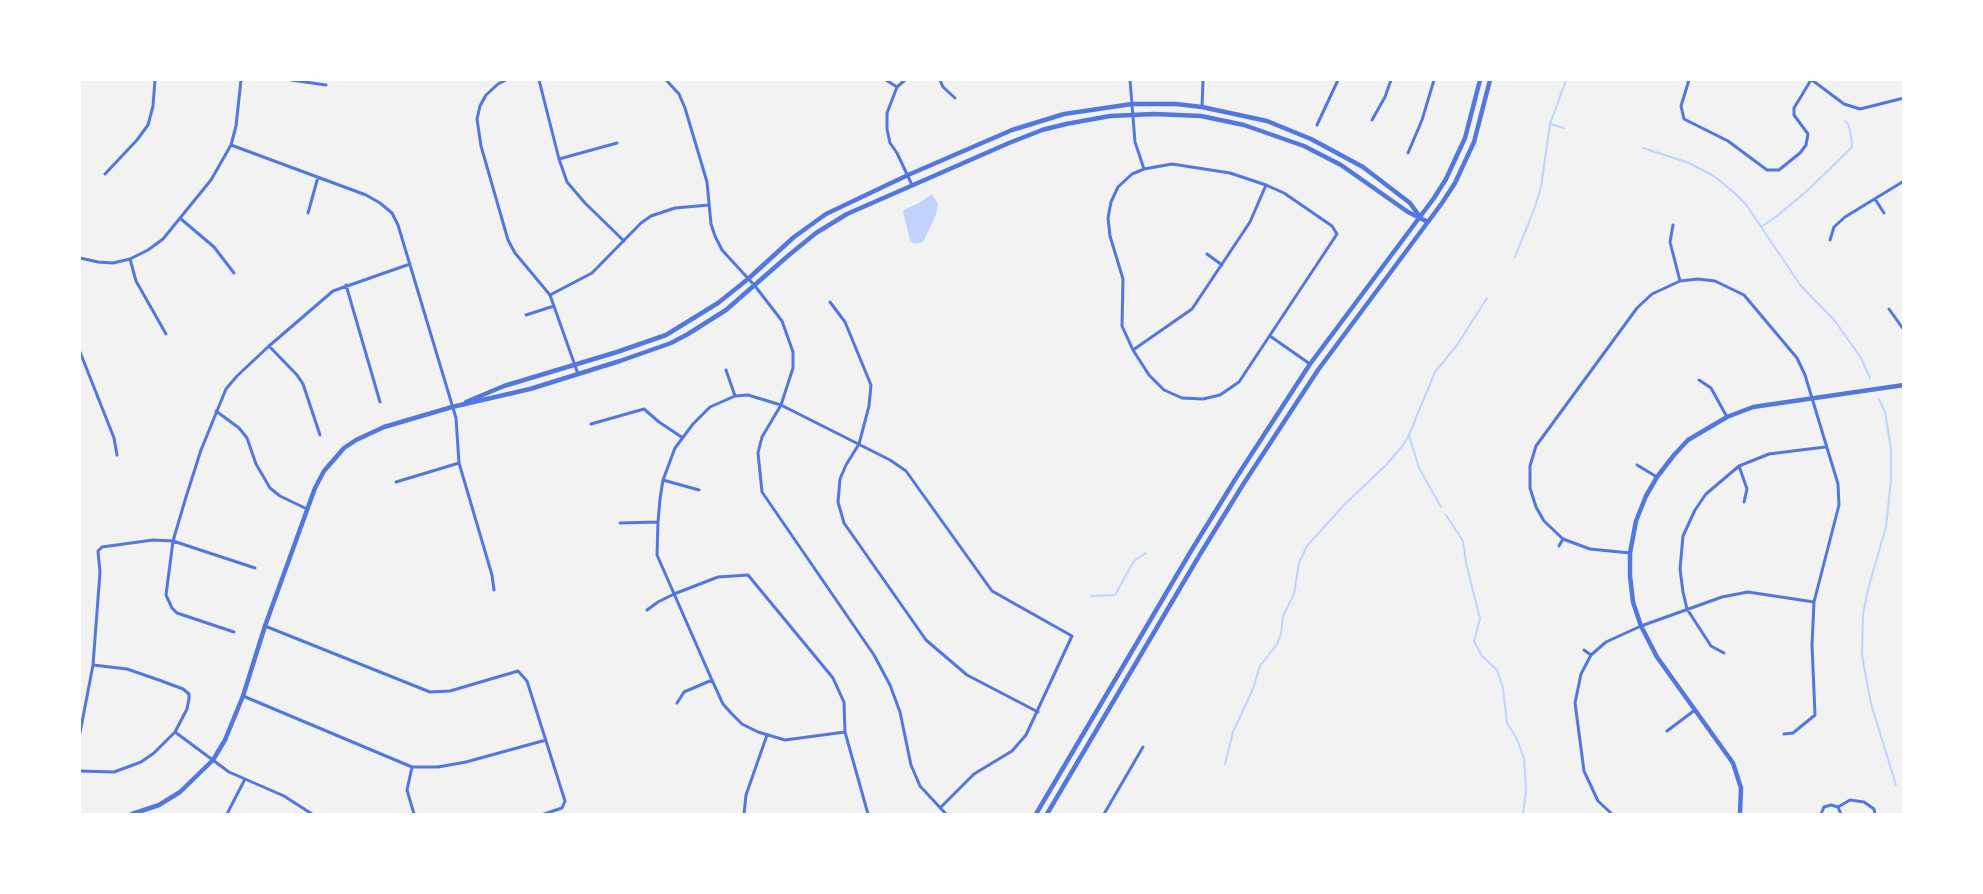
<!DOCTYPE html>
<style>
body{margin:0}
#map{position:relative;width:1983px;height:894px;overflow:hidden;background:#f2f2f2;font-family:Rubik,sans-serif}
canvas{display:block}
.frame{position:absolute;inset:0;border:81px solid #fff;pointer-events:none}
</style>
<div id="map">
<canvas width="1983" height="894"></canvas>
<div class="frame"></div>
</div>
<script>
const context = document.querySelector('canvas').getContext('2d');
context.lineJoin = 'round';
function fill(path, color) { context.fillStyle = color; context.fill(path, 'evenodd'); }
const poly = rows => new Path2D(rows.map(r => 'M' + r).join(''));
function trace(path, color, width, dash) { context.strokeStyle = color; context.lineWidth = width; context.lineCap = dash ? 'butt' : 'round'; context.setLineDash(dash || []); context.stroke(path); }
fill(poly([
 [932,194,938,204,936,215,923,242,914,244,910,240,903,212,905,209,917,204]
]), '#bfd3fe');
trace(poly([
 [1550,124,1564,128],
 [1643,148,1689,163,1714,176,1738,196,1747,206,1801,286,1835,321,1861,358,1870,378],
 [1762,226,1777,216,1808,190,1850,149,1852,147,1851,135,1848,124,1845,121],
 [1515,257,1535,207,1541,187,1550,124,1566,80],
 [1879,399,1885,412,1891,449,1891,480,1886,527,1868,589,1863,614,1862,655,1871,704,1896,785],
 [1409,435,1419,468,1441,507],
 [1446,515,1463,541,1466,563,1480,619,1474,641,1482,656,1497,670,1503,688,1507,723,1516,737,1524,758,1526,791,1523,814],
 [1091,596,1115,595,1134,561,1146,553],
 [1225,764,1233,732,1253,689,1260,666,1277,644,1281,634,1283,616,1294,594,1299,563,1307,546,1343,506,1387,464,1403,445,1409,435,1435,372,1457,345,1487,298]
]), '#bfd3fe', 2);
trace(poly([
 [291,80,326,85],
 [506,80,498,84,486,95,480,106,477,119,481,146,508,240,515,253,550,295,578,374],
 [539,80,559,159,567,182,585,203,624,241],
 [666,80,679,94,685,108,707,182,711,224,715,236,722,250,755,286,782,321,793,352,793,368,781,405,762,437,758,453,762,492,874,655,890,685,900,712,911,765,920,786,946,814],
 [886,80,897,87],
 [905,80,897,87,887,113,887,129,890,143,897,153,912,185],
 [940,80,943,87,955,98],
 [1130,80,1135,142,1144,169],
 [1689,80,1681,106,1684,119,1728,141,1767,170,1779,170,1800,153,1806,145,1808,134,1794,115,1794,108,1811,80],
 [1812,80,1844,104,1860,109,1904,98],
 [1202,107,1203,80],
 [1372,120,1385,97,1391,80],
 [1317,125,1338,80],
 [231,145,366,195,380,203,392,213,398,225,456,418,459,463,492,575,494,590],
 [1408,153,1422,120,1434,80],
 [559,159,617,143],
 [1172,164,1230,173,1266,185,1284,193,1332,226,1337,234,1239,382,1220,395,1203,399,1182,398,1164,390,1149,375,1133,350,1122,326,1123,279,1110,236,1108,218,1111,202,1118,187,1132,174,1144,169,1172,164],
 [105,174,137,140,148,125,153,106,155,80],
 [1875,199,1884,213],
 [308,213,318,177],
 [181,219,214,247,234,273],
 [1673,225,1670,242,1680,281],
 [1830,240,1834,227,1845,217,1904,181],
 [1207,254,1222,265],
 [80,258,98,262,113,263,130,259,148,250,163,239,211,180,231,145,236,126,241,80],
 [130,259,136,281,166,334],
 [346,285,380,402],
 [550,295,592,273,641,223,651,216,675,208,709,205],
 [830,302,845,322,871,385,869,406,859,444,846,465,840,479,838,502,844,523,926,640,967,675,1038,712],
 [1889,309,1904,330],
 [526,315,554,306],
 [1270,336,1310,364],
 [269,346,297,375,303,384,320,435],
 [1133,350,1192,309,1250,222,1266,185],
 [80,352,114,438,117,455],
 [726,370,735,396],
 [1699,380,1711,388,1727,417],
 [216,411,239,428,247,438,256,464,270,488,280,496,307,509],
 [591,424,644,409,659,422,683,438],
 [1637,465,1657,477],
 [1739,466,1747,489,1744,502],
 [663,480,699,490],
 [396,482,459,463],
 [620,523,658,522],
 [1559,546,1563,539],
 [1630,553,1590,549,1563,539,1544,521,1536,507,1530,488,1530,466,1536,446,1637,308,1652,294,1680,281,1698,279,1715,281,1744,295,1797,358,1805,375,1838,484,1839,505,1814,602,1812,645,1815,715,1793,733,1784,734],
 [647,610,658,602,674,594,718,577,748,575,833,678,844,702,845,732,868,814],
 [265,626,430,692,450,691,518,671,527,681,565,801,562,808,544,814],
 [234,632,177,613,172,608,166,595,173,541,186,497,201,450,226,389,237,376,269,346,333,291,410,264],
 [1584,650,1591,655],
 [1724,653,1711,646,1687,609,1683,592,1680,569,1683,536,1695,510,1706,494,1739,466,1769,454,1825,447],
 [243,696,412,767,438,767,466,762,546,740],
 [677,703,684,692,712,680],
 [1667,731,1695,710],
 [175,732,229,772,284,796,312,814],
 [845,732,785,740,758,732,742,724,731,713,723,704,712,680,657,555,658,522,660,499,663,480,675,448,693,424,710,407,735,396,748,395,781,405,890,460,906,471,992,591,1072,636,1026,735,1012,751,974,774,940,808],
 [80,733,93,665,100,572,98,551,102,547,153,540,173,541,255,568],
 [412,767,407,790,414,814],
 [80,771,114,772,141,762,154,753,175,732,187,709,189,699,189,694,183,689,159,680,127,669,93,665],
 [1838,807,1850,800,1864,802,1874,809,1875,814],
 [227,814,245,779],
 [744,814,746,795,767,735],
 [1104,814,1143,747],
 [1612,814,1598,801,1584,771,1575,703,1581,674,1591,655,1606,642,1641,626,1722,597,1748,592,1814,602],
 [1821,814,1824,807,1831,805,1838,807,1841,814]
]), '#5277de', 3);
trace(poly([
 [466,402,504,386,617,352,666,335,718,303,748,279,794,237,826,214,908,175,1012,130,1064,114,1132,104,1176,104,1202,107,1267,121,1311,139,1363,167,1410,203,1420,217],
 [132,814,159,805,180,792,213,760,225,740,243,696,265,626,315,488,324,471,344,448,356,440,384,427,452,407,530,389,620,361,671,343,688,334,726,310,789,255,816,233,847,214,1009,143,1042,130,1066,124,1110,116,1154,114,1201,116,1244,125,1304,146,1341,165,1408,212,1428,222],
 [1036,814,1191,551,1236,478,1310,364,1434,198,1446,179,1465,138,1480,80],
 [1047,814,1199,556,1244,483,1318,370,1442,203,1455,183,1474,142,1490,80],
 [1740,814,1741,788,1733,763,1657,657,1641,626,1633,602,1630,576,1630,553,1636,521,1646,496,1657,477,1674,455,1688,440,1727,417,1753,407,1904,385]
]), '#5277de', 4.5);
</script>
